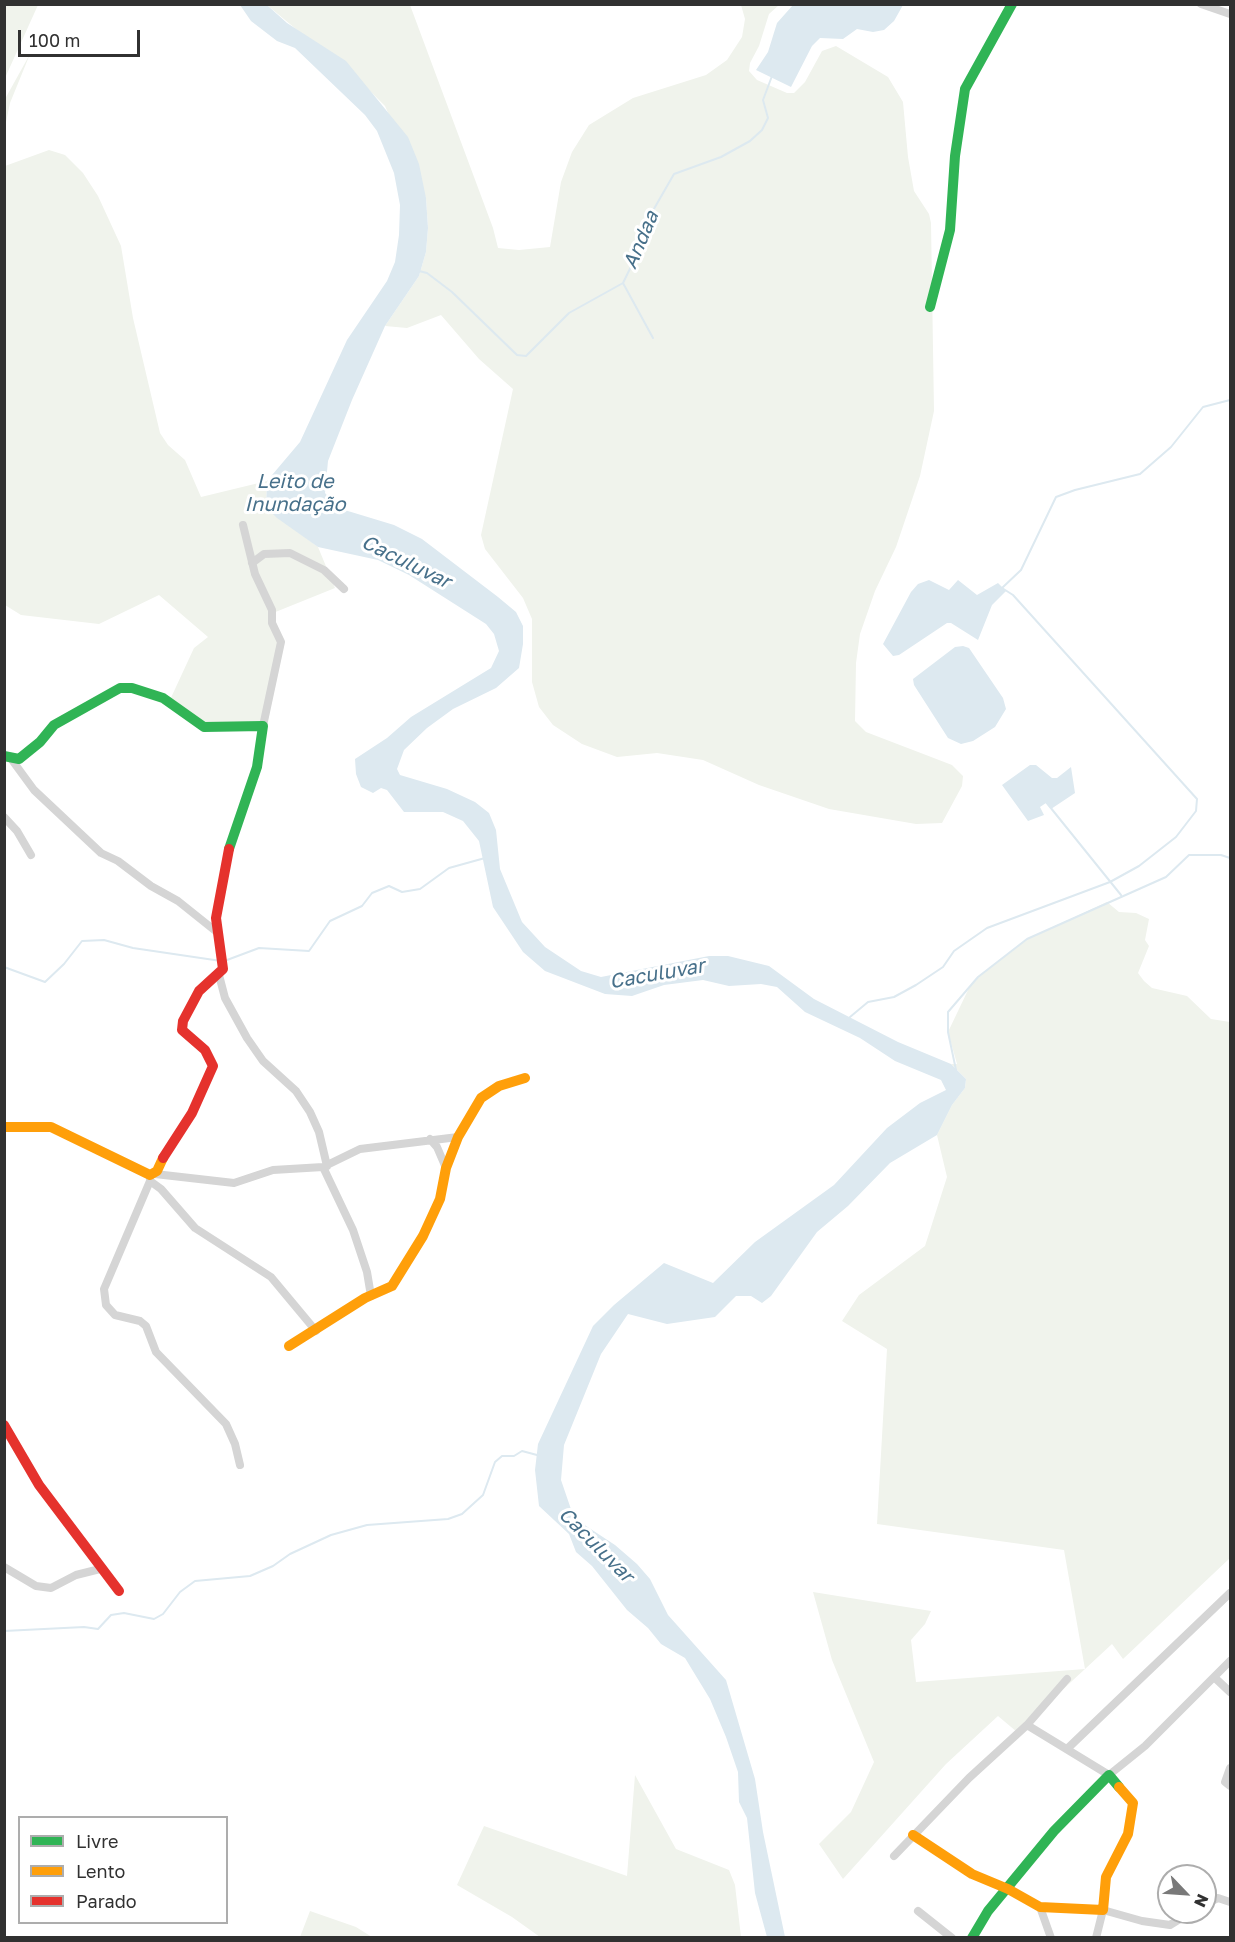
<!DOCTYPE html>
<meta charset="utf-8">
<style>
body{margin:0}
#map{position:relative;width:1235px;height:1942px;overflow:hidden;background:#fff;font-family:"Golos Text",sans-serif}
canvas{display:block}
.frame{position:absolute;inset:0;border:6px solid #313131;pointer-events:none}
.legend{position:absolute;left:18px;top:1816px;width:210px;height:108px;box-sizing:border-box;background:#fff;border:2px solid #adadad;margin:0;padding:8px 10px;list-style:none;font-size:18px;color:#313131}
.legend li{display:flex;align-items:center;gap:12px;height:30px}
.legend b{width:30px;border:2px solid #adadad}
.north{position:absolute;left:1157px;top:1864px;width:60px;height:60px;box-sizing:border-box;background:#fff;border:2px solid #adadad;border-radius:50%;rotate:115deg;font-size:16px;font-weight:700;line-height:24px;text-align:center;color:#313131}
.north::after{content:'';display:block;margin:auto;width:21px;height:27px;background:#797979;clip-path:polygon(50% 0,100% 100%,50% 72%,0 100%)}
.scale{position:absolute;left:18px;top:30px;width:122px;height:27px;box-sizing:border-box;border:3px solid #313131;border-top:0;padding-left:8px;font-size:18px;line-height:21px;white-space:nowrap;color:#313131;-webkit-text-stroke:4px #fff;paint-order:stroke}
</style>
<div id="map">
<canvas width="1235" height="1942"></canvas>
<div class="frame"></div>
<ul class="legend">
<li><b style="height:8px;background:#30b455"></b>Livre</li>
<li><b style="height:8px;background:#ff9f0a"></b>Lento</li>
<li><b style="height:8px;background:#e5322d"></b>Parado</li>
</ul>
<div class="north">N</div>
<div class="scale">100 m</div>
</div>
<script>
const context = document.querySelector('canvas').getContext('2d');
context.lineJoin = 'round';
function fill(path, color) { context.fillStyle = color; context.fill(path, 'evenodd'); }
const poly = rows => new Path2D(rows.map(r => 'M' + r).join(''));
function trace(path, color, width, dash) { context.strokeStyle = color; context.lineWidth = width; context.lineCap = dash ? 'butt' : 'round'; context.setLineDash(dash || []); context.stroke(path); }
function label(font, color, halo, rows, align = 'center') {
  context.font = font + ' "Golos Text",sans-serif'; context.lineWidth = 6; context.setLineDash([]); context.textBaseline = 'middle'; context.strokeStyle = halo; context.fillStyle = color; for (const [text, x, y, turn = 0] of rows) {
    context.save(); context.translate(x, y); context.rotate((+turn || 0) * Math.PI / 180); context.textAlign = isNaN(turn) ? turn : align; if (halo) context.strokeText(text, 0, 0); context.fillText(text, 0, 0); context.restore();
  }
}
fill(poly([
 [5,4,38,5,5,78,4,5],
 [267,5,410,5,493,228,498,248,519,250,550,247,561,182,572,152,589,125,633,98,706,75,727,60,742,37,745,19,741,5,779,5,769,14,759,46,750,63,749,71,757,80,787,93,794,93,805,82,822,51,836,46,888,77,903,102,908,157,914,191,929,214,931,223,934,411,920,476,896,547,875,591,860,634,856,663,855,721,866,732,952,765,963,776,962,786,942,823,916,824,829,809,759,785,703,760,657,753,617,757,582,744,553,725,539,707,532,682,532,619,523,598,485,549,481,535,513,389,479,359,441,315,407,328,385,326,419,276,426,252,428,228,426,198,385,106,367,88],
 [30,54,10,103,5,127,5,99],
 [49,150,65,155,83,173,98,196,121,246,133,318,160,433,168,445,185,460,201,497,267,481,266,507,318,547,335,588,273,613,280,638,263,726,204,727,169,702,194,648,208,637,159,595,99,624,21,615,5,605,5,166],
 [1107,902,1119,912,1136,913,1149,919,1145,940,1149,946,1138,973,1144,981,1152,988,1187,996,1211,1019,1230,1022,1230,1558,1123,1659,1112,1644,1017,1732,998,1716,946,1764,843,1879,819,1844,851,1812,874,1762,832,1660,813,1592,931,1611,925,1624,911,1640,916,1682,1085,1669,1064,1550,877,1524,887,1349,842,1321,859,1295,925,1246,947,1177,937,1135,952,1105,965,1088,966,1079,951,1064,957,1064,948,1032,969,988,978,977,1027,939],
 [635,1775,676,1849,729,1870,735,1885,741,1937,540,1937,512,1917,457,1885,484,1826,627,1876],
 [310,1911,356,1927,372,1937,300,1937]
]), '#f0f3ec');
fill(poly([
 [240,5,267,5,287,23,346,61,408,137,419,164,426,198,428,228,426,252,419,276,385,326,352,400,328,461,325,493,338,508,394,525,422,539,498,597,516,612,523,626,523,644,519,668,496,688,453,709,427,728,404,750,397,769,400,775,447,789,475,802,489,813,496,830,500,869,522,922,545,947,581,971,601,977,709,956,728,956,769,966,814,999,898,1042,951,1064,966,1079,965,1088,952,1105,937,1135,890,1163,848,1206,817,1232,771,1296,762,1303,751,1296,736,1296,715,1317,667,1324,628,1314,601,1354,564,1445,561,1480,574,1518,615,1545,637,1564,650,1579,668,1615,726,1680,755,1779,763,1832,785,1937,767,1937,755,1893,747,1818,739,1802,738,1772,726,1737,710,1699,685,1658,661,1644,648,1628,627,1610,592,1566,576,1552,569,1534,539,1506,535,1470,538,1444,593,1326,614,1305,664,1263,713,1283,755,1242,834,1185,887,1128,920,1103,946,1090,941,1080,895,1061,860,1038,805,1012,777,987,761,984,729,986,703,980,664,985,632,996,605,994,545,971,523,952,493,907,479,841,463,821,443,812,404,812,387,790,381,788,373,793,361,787,356,774,355,759,387,738,411,717,491,668,499,651,494,634,486,624,409,575,378,560,318,547,277,518,266,507,267,481,300,442,347,340,387,281,395,262,399,235,400,205,394,173,377,131,365,115,295,48,277,41,251,21],
 [793,5,793,4,903,5,894,21,884,30,873,32,857,29,843,39,820,38,812,46,791,87,756,70,768,52,777,23],
 [929,580,949,590,958,580,977,595,998,583,1006,591,992,605,978,640,951,623,947,623,899,655,893,656,883,644,911,592,918,584],
 [963,646,969,648,1003,698,1006,709,995,727,973,741,961,744,948,738,914,685,913,679,955,647],
 [1030,765,1036,765,1052,778,1057,778,1071,767,1075,793,1051,809,1046,803,1040,807,1044,815,1028,821,1002,785]
]), '#dde9f0');
trace(poly([
 [419,271,427,273,452,292,517,355,526,356,569,313,623,283,642,244,651,214,674,174,721,157,750,141,762,130,768,118,763,100,772,76],
 [623,283,653,338],
 [1046,802,1121,895],
 [227,960,259,948,309,951,330,921,362,906,372,893,389,886,402,892,420,889,449,868,485,858],
 [4,967,45,982,64,964,82,941,104,940,133,948,221,961],
 [850,1017,868,1002,894,997,916,985,943,967,954,951,987,928,1110,882,1139,866,1176,837,1196,811,1197,799,1013,595,1002,588,1021,570,1056,497,1075,490,1140,474,1171,447,1203,407,1230,400],
 [956,1070,948,1032,948,1012,978,977,1027,939,1166,877,1189,855,1221,855,1230,858],
 [4,1631,84,1627,98,1629,111,1615,124,1613,154,1619,163,1614,180,1592,195,1581,250,1576,273,1566,290,1554,331,1535,367,1525,448,1519,462,1514,483,1495,495,1462,502,1456,514,1456,522,1451,537,1455]
]), '#dde9f0', 2);
trace(poly([
 [1201,4,1230,14],
 [243,525,255,574,272,610,272,623,281,642,263,726],
 [252,563,264,554,290,553,324,570,344,589],
 [12,760,34,790,101,853,118,861,151,886,178,901,218,933],
 [4,817,17,831,31,855],
 [219,975,225,998,247,1038,263,1061,296,1091,310,1112,319,1132,327,1166],
 [430,1139,437,1147,446,1168],
 [323,1167,353,1230,367,1272,371,1296],
 [155,1174,234,1183,273,1170,323,1167,360,1149,458,1137],
 [150,1175,150,1181,104,1289,106,1305,115,1315,140,1321,146,1326,156,1352,226,1424,235,1444,240,1465],
 [150,1181,161,1189,195,1228,271,1277,316,1331],
 [4,1567,36,1586,51,1588,76,1575,100,1569],
 [1214,1677,1230,1692],
 [1027,1725,1067,1679],
 [1067,1749,1230,1593],
 [1230,1768,1225,1782,1230,1786],
 [894,1856,969,1778,1027,1725,1109,1775,1145,1746,1230,1661],
 [1205,1904,1218,1898,1230,1902],
 [1040,1907,1051,1938],
 [918,1911,952,1938],
 [1096,1938,1103,1910,1142,1921,1170,1925,1191,1912]
]), '#d5d5d5', 8);
trace(poly([
 [930,307,950,230,955,156,965,89,1012,4],
 [4,756,19,759,40,742,54,725,120,688,132,688,163,698,204,727,263,726,257,767,229,849],
 [972,1938,988,1911,1054,1831,1109,1775,1119,1787]
]), '#30b455', 10);
trace(poly([
 [4,1127,51,1127,150,1175,157,1171,163,1158],
 [289,1346,365,1298,392,1286,423,1236,440,1199,446,1168,458,1137,481,1098,499,1086,525,1078],
 [913,1835,972,1874,1008,1889,1040,1907,1103,1910,1106,1877,1128,1834,1133,1803,1119,1787]
]), '#ff9f0a', 10);
trace(poly([
 [163,1158,192,1113,213,1066,205,1050,182,1030,183,1021,199,991,223,969,216,918,229,849],
 [4,1425,39,1485,119,1591]
]), '#e5322d', 10);
label('italic 20px', '#47708a', '#fff', [
 ["Andaa",641,240,-67],
 ["Leito de",295,482],
 ["Inundação",295,505],
 ["Caculuvar",406,562,26],
 ["Caculuvar",657,974,-10],
 ["Caculuvar",596,1545,45]
]);
</script>
